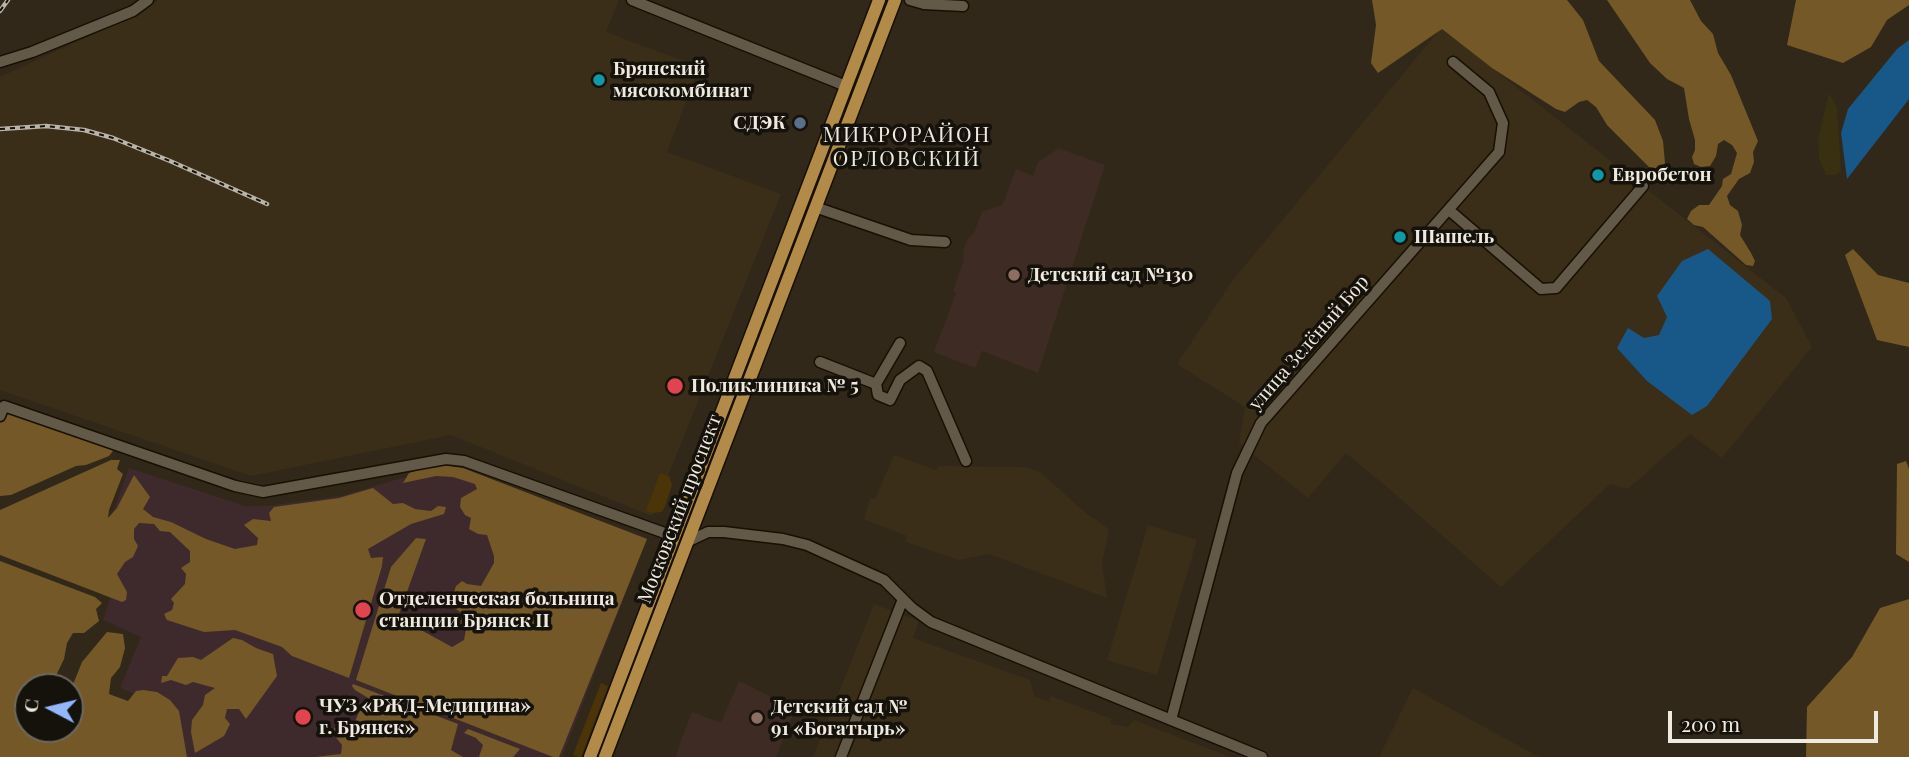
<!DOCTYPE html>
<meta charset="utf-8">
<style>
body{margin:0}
#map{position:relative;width:1909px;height:757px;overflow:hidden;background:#312819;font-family:"Playfair Display",serif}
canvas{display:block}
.north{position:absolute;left:14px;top:673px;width:70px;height:70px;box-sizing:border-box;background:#15110b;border:2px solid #6c6860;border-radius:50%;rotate:277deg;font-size:19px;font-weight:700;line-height:28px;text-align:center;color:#efeae0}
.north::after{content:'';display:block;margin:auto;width:24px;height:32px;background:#93b7fd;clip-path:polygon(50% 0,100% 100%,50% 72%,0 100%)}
.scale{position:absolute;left:1668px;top:711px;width:210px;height:32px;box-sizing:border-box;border:4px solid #efeae0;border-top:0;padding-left:9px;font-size:21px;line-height:24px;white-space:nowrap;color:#efeae0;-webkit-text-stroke:5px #15110b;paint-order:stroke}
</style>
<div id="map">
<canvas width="1909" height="757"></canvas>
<div class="north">С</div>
<div class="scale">200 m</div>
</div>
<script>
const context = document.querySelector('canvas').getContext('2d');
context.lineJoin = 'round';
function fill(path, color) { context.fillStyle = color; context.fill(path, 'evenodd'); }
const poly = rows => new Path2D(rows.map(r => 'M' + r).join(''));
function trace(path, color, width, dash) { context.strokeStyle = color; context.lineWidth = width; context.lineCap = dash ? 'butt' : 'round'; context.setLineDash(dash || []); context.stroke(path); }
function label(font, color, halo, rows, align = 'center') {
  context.font = font + ' "Playfair Display",serif'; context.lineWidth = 7; context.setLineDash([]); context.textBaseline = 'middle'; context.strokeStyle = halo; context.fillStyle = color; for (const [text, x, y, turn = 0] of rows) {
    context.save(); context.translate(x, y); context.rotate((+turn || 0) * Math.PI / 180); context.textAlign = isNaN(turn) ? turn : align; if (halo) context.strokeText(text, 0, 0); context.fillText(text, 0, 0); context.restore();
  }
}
fill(poly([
 [158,0,619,0,606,32,699,67,667,152,781,194,652,516,451,435,251,476,0,390,0,77,144,11],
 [1441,28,1786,298,1812,347,1722,458,1690,434,1628,489,1610,484,1501,587,1388,488,1346,453,1308,498,1239,443,1245,407,1177,364,1233,280],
 [894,455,936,470,938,466,1025,467,1040,472,1087,514,1109,529,1102,564,1107,598,989,554,958,560,906,542,907,536,864,519,870,498,875,499],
 [1148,525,1197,540,1157,675,1107,660],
 [874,604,919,621,913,638,1030,680,1034,696,1049,702,1051,696,1112,719,1110,724,1128,727,1134,720,1230,757,813,757],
 [1413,688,1539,757,1379,757]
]), '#3a2e19');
fill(poly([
 [1058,148,1105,165,1038,373,982,351,975,368,934,352,956,293,953,291,964,260,963,251,968,239,974,233,982,212,1003,204,1016,169,1033,176,1038,162,1051,154],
 [739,681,795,709,776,757,675,757,692,712,721,723]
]), '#3e2c24');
fill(poly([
 [129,468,245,506,266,506,341,496,402,478,451,472,477,475,647,538,562,757,166,757,174,710,120,688,141,637,103,620,110,599,113,512]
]), '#3e2a2c');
fill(poly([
 [660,473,669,476,672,485,664,509,661,512,652,513,646,511],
 [601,683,608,686,581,757,579,757,573,755]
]), '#4b3508');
fill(poly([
 [1372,0,1567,0,1583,20,1599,61,1655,120,1663,141,1665,163,1659,170,1649,167,1607,125,1596,107,1587,100,1579,102,1565,112,1556,109,1492,68,1442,29,1378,73,1371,63,1376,25],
 [1607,0,1690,0,1701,21,1713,34,1718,53,1731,75,1758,141,1753,152,1754,162,1750,173,1739,179,1727,196,1730,205,1738,211,1742,225,1740,235,1751,253,1755,261,1753,266,1746,265,1703,227,1694,225,1687,219,1691,211,1699,205,1709,205,1722,186,1723,179,1731,174,1737,153,1732,145,1724,140,1718,144,1716,156,1710,166,1701,167,1694,164,1692,157,1695,150,1695,140,1689,119,1684,88,1667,79,1650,63],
 [1796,0,1909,0,1909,5,1887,20,1871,47,1843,63,1787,45],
 [1853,249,1878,275,1909,283,1909,347,1877,340,1845,255],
 [7,413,18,414,110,446,113,451,109,456,86,465,76,466,11,495,0,496,0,421],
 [111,460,120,460,117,469,123,474,109,510,108,518,117,508,134,475,150,497,143,509,153,517,171,522,206,539,235,549,257,545,258,538,244,525,253,519,271,521,269,513,274,507,339,498,373,488,393,504,403,503,415,509,431,511,438,506,446,507,444,514,411,524,368,549,371,558,383,557,382,566,349,678,292,656,282,647,235,630,204,632,167,620,164,614,172,610,174,603,171,599,185,584,186,574,181,568,190,562,190,551,170,532,160,531,154,524,139,523,134,529,134,539,138,546,133,557,125,562,117,574,127,592,126,600,122,602,0,555,0,510],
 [1906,461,1909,469,1909,562,1896,554,1897,464],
 [442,465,463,468,647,539,559,757,553,757,356,680,391,567,416,538,426,539,399,614,399,621,421,630,452,647,464,640,466,629,454,628,452,623,459,620,460,612,449,604,446,598,453,595,456,586,462,581,467,584,481,586,494,563,494,556,487,535,478,534,469,529,471,518,465,515,460,507,461,498,477,489,475,484,453,477,436,476,403,483,409,473,427,467],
 [0,561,95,597,102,603,96,609,99,621,84,633,73,633,67,643,64,659,54,680,63,687,28,687,28,729,70,729,70,687,66,687,74,682,82,662,107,632,123,634,125,648,120,667,111,678,109,694,128,701,136,691,143,690,157,692,170,700,179,711,187,757,0,757],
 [1909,599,1909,757,1806,757,1807,707,1852,657,1880,608],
 [233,638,242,640,256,648,273,654,277,676,246,719,239,709,227,709,225,718,230,724,224,736,195,753,191,732,192,720,203,705,205,695,215,688,193,682,186,685,171,680,161,683,162,676,167,676,178,658,193,657,201,660],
 [353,684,458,724,451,750,463,757,315,757,341,754,342,745,334,735,332,729,354,724,359,712,373,701,355,690,352,686],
 [468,729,520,749,513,757,479,757,483,745,476,738,464,733]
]), '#745827');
fill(poly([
 [1829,93,1837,107,1841,170,1836,175,1826,175,1819,159,1818,139]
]), '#383010');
fill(poly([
 [1909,40,1909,99,1847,179,1841,133,1848,109,1897,49],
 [1708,249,1770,301,1772,319,1707,406,1692,415,1647,381,1617,348,1628,328,1644,338,1659,335,1667,317,1657,296,1682,261]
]), '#185889');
const minor = poly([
 [632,0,846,86],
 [910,0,924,4,963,6],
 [0,62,32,52,133,11,148,0],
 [815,207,911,240,945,242],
 [1449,210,1541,289,1556,288,1643,186],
 [820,362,876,384,900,343],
 [876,384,878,395,890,400,900,380,919,366,927,371,966,461],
 [0,416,4,406,235,486,263,492,446,459,464,461,673,536],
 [689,541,708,532,724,532,783,539,807,545,884,580,912,608,931,622,1262,757],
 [1171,720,1237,473,1261,423,1499,152,1503,123,1489,92,1453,62],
 [841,757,903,599]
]);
const major = poly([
 [590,757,879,0],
 [605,757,895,0]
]);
trace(minor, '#181003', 13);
trace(major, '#181003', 15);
trace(minor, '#635949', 10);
trace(major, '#b28b48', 12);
const rail = poly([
 [0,11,8,0],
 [0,129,46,126,84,130,113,138,170,161,267,204]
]);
trace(rail, '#b9b3a8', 4.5);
trace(rail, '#15110b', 2, [5]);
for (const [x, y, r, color] of [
 [599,80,7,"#0f9aa8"],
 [800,123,7,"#5c6f8a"],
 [1598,175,7,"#0f9aa8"],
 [1400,237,7,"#0f9aa8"],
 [1014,275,7,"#8d6e63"],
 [675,386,9,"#e0444e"],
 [363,610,9,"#e0444e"],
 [303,717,9,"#e0444e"],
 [757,718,7,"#8d6e63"]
]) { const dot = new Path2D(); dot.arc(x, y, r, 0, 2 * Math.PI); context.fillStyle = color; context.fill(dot); trace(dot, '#15110b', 2.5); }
label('bold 19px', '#efeae0', '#15110b', [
 ["Брянский",613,69],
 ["мясокомбинат",613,91],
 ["СДЭК",786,123,"right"],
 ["Евробетон",1612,175],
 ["Шашель",1414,237],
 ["Детский сад №130",1028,275],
 ["Поликлиника № 5",691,386],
 ["Отделенческая больница",379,599],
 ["станции Брянск II",379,621],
 ["ЧУЗ «РЖД-Медицина»",319,706],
 ["г. Брянск»",319,728],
 ["Детский сад №",771,707],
 ["91 «Богатырь»",771,729]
], 'left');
label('19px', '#efeae0', '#15110b', [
 ["улица Зелёный Бор",1309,343,-49],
 ["Московский проспект",680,509,-69]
]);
context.letterSpacing = '2px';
label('21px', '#efeae0', '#15110b', [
 ["МИКРОРАЙОН",907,135],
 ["ОРЛОВСКИЙ",907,159]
]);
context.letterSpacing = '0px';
</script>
